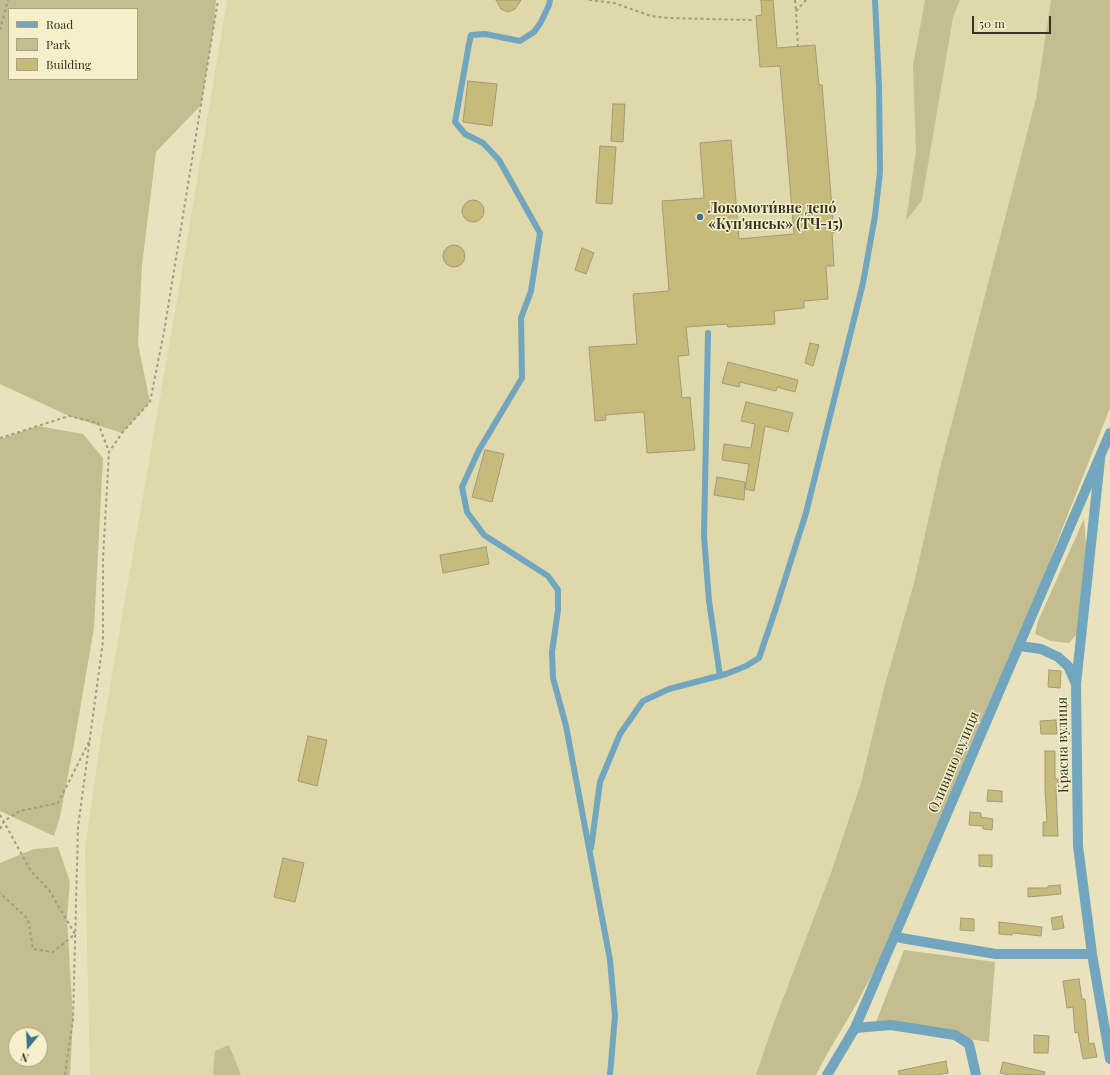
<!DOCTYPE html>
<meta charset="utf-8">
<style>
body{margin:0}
#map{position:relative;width:1110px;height:1075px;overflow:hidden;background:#e8e2bd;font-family:"Playfair Display",serif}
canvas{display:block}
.legend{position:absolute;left:8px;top:8px;width:130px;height:72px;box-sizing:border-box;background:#f5efca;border:1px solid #a8a488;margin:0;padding:5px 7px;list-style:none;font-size:12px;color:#353325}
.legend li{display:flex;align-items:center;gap:8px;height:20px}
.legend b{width:20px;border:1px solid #a8a488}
.north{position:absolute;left:8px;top:1027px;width:40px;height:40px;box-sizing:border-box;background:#f5efca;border:1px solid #a8a488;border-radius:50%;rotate:198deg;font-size:11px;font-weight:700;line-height:16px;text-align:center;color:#353325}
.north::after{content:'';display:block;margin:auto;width:14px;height:18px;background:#39718b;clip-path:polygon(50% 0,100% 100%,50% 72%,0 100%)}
.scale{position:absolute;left:972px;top:16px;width:79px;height:18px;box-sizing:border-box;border:2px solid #353325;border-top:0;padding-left:5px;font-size:12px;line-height:14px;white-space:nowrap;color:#353325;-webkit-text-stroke:3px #f5efca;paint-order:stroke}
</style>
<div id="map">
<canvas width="1110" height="1075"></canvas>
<ul class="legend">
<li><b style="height:5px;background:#72a5be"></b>Road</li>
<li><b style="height:11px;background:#c4bd8f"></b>Park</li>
<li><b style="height:11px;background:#c6bb7b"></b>Building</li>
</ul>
<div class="north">N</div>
<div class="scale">50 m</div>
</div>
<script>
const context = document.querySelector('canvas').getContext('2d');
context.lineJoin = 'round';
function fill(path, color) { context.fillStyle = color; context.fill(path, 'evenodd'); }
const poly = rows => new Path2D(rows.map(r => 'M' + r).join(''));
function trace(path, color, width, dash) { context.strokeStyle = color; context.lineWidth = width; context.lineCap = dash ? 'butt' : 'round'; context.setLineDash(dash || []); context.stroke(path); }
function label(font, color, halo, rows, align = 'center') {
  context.font = font + ' "Playfair Display",serif'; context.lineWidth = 3; context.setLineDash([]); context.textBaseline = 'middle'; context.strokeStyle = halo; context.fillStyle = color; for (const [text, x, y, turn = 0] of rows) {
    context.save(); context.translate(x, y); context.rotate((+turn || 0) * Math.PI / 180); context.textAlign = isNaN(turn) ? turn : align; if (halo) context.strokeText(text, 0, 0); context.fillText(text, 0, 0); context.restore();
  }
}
fill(poly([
 [227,0,1059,0,1045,86,868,775,763,1075,90,1075,85,849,99,750,178,294]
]), '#ded8ab');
fill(poly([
 [0,0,216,0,214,25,201,105,156,152,142,265,138,344,150,402,122,433,69,416,0,384],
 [9,9,137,9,137,79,9,79],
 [925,0,960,0,953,17,922,200,906,221,916,151,913,66],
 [1051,0,1110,0,1110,408,1046,570,875,969,856,1005,827,1054,816,1075,756,1075,773,1025,832,870,861,783,884,688,914,583,939,472,1036,99],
 [38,426,83,434,103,458,94,628,74,744,60,817,54,836,0,811,0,439],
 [1084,519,1087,558,1077,634,1069,643,1051,641,1035,634,1038,621],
 [58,847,70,882,67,918,73,1019,70,1075,0,1075,0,863,34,849],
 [16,1035,40,1035,40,1059,16,1059],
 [904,950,995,962,989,1042,924,1032,876,1022],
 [229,1045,241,1075,213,1075,215,1051]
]), '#c4bd8f');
const building = poly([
 [496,0,521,0,515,9,508,12,501,9,496,0],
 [761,0,773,0,777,48,815,45,819,85,822,85,834,233,832,233,834,266,826,266,828,299,804,301,804,308,774,311,775,324,728,327,727,324,686,327,689,355,678,356,682,398,690,397,695,450,647,453,644,412,605,415,606,420,595,421,589,347,637,344,633,294,669,291,662,201,704,198,700,143,731,140,739,239,794,234,780,66,760,67,756,16,762,15,761,0],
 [468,81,497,84,492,126,463,122,468,81],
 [613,104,625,104,623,142,611,141,613,104],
 [600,146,616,147,612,204,596,203,600,146],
 '462 211a11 11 0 1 1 22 0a11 11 0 1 1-22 0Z',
 '443 256a11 11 0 1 1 22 0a11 11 0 1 1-22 0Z',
 [582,248,594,253,586,274,575,270,582,248],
 [810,343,819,345,813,366,805,363,810,343],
 [728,362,798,380,795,392,777,387,776,391,740,382,739,387,722,383,728,362],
 [746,402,793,413,788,432,765,426,754,491,745,489,749,464,722,460,724,444,751,448,755,424,741,421,746,402],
 [485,450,504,454,492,502,472,497,485,450],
 [717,477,745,482,744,500,714,495,717,477],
 [486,547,489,564,443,573,440,555,486,547],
 [1049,670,1061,671,1060,688,1048,687,1049,670],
 [1056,720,1057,734,1041,734,1040,721,1056,720],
 [308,736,327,740,317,786,298,781,308,736],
 [1045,751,1055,751,1055,779,1058,779,1058,790,1056,790,1058,836,1043,836,1043,822,1047,822,1045,790,1045,751],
 [988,790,1002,791,1002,802,987,801,988,790],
 [970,812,981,813,981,817,993,819,992,830,983,829,983,826,969,825,970,812],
 [979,855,992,855,992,867,979,866,979,855],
 [283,858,304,863,295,902,274,897,283,858],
 [1060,885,1061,894,1028,897,1028,888,1048,888,1048,886,1060,885],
 [1062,916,1064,928,1053,930,1051,918,1062,916],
 [961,918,974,919,974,931,960,930,961,918],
 [999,922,1042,927,1041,936,1013,933,1012,935,999,934,999,922],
 [1079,979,1082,999,1085,999,1089,1044,1094,1043,1097,1057,1083,1059,1078,1032,1075,1033,1073,1007,1067,1008,1063,981,1079,979],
 [1034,1035,1049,1036,1048,1053,1034,1053,1034,1035],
 [946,1061,948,1073,936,1075,899,1075,898,1071,946,1061],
 [1003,1062,1045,1072,1044,1075,1013,1074,1012,1075,1009,1075,1000,1073,1003,1062]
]);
fill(building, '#c6bb7b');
trace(building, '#a19c79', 1);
trace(poly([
 [589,0,614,3,651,16,668,18,752,20],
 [795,0,796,11],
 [0,30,8,0],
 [798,47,796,11,806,0],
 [0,438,69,416,98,423,109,452],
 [0,815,31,871,49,890,75,934,53,952,33,949,28,919,0,893],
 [0,829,4,821,20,811,58,803,89,742],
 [65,1075,73,1019,78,827,103,641,103,558,109,452,122,433,150,402,164,332,218,0]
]), '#a29d81', 2, [3, 3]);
trace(poly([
 [550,0,549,5,541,22,534,32,520,41,485,34,471,35,469,44,455,122,465,134,483,143,499,160,540,233,531,291,521,318,522,378,479,450,462,487,467,512,484,535,548,576,558,590,558,610,552,652,553,678,566,726,610,960,615,1016,610,1075],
 [708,333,704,536,709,601,720,676],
 [591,848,600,782,620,734,643,701,669,689,726,674,746,666,759,658,775,611,806,513,863,283,875,216,880,172,879,86,875,0]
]), '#72a5be', 6);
trace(poly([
 [1100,460,1076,684,1078,846,1092,954,1110,1059],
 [1020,646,1041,649,1058,657,1068,666,1076,684],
 [896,936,901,938,996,954,1092,954],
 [855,1028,891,1025,955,1035,969,1044,976,1075]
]), '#72a5be', 10);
trace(poly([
 [827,1075,855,1028,1110,433]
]), '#72a5be', 10);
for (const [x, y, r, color] of [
 [700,217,4,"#39718b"]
]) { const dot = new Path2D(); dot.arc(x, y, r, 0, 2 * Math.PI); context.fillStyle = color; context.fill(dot); trace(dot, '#f5efca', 1.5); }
label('bold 14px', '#353325', '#f5efca', [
 ["Локомоти́вне депо́",708,209],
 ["«Куп'янськ» (ТЧ-15)",708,225]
], 'left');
label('14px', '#353325', '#f5efca', [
 ["Красна вулиця",1063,745,-91],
 ["Оливино вулиця",954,762,-67]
]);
</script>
